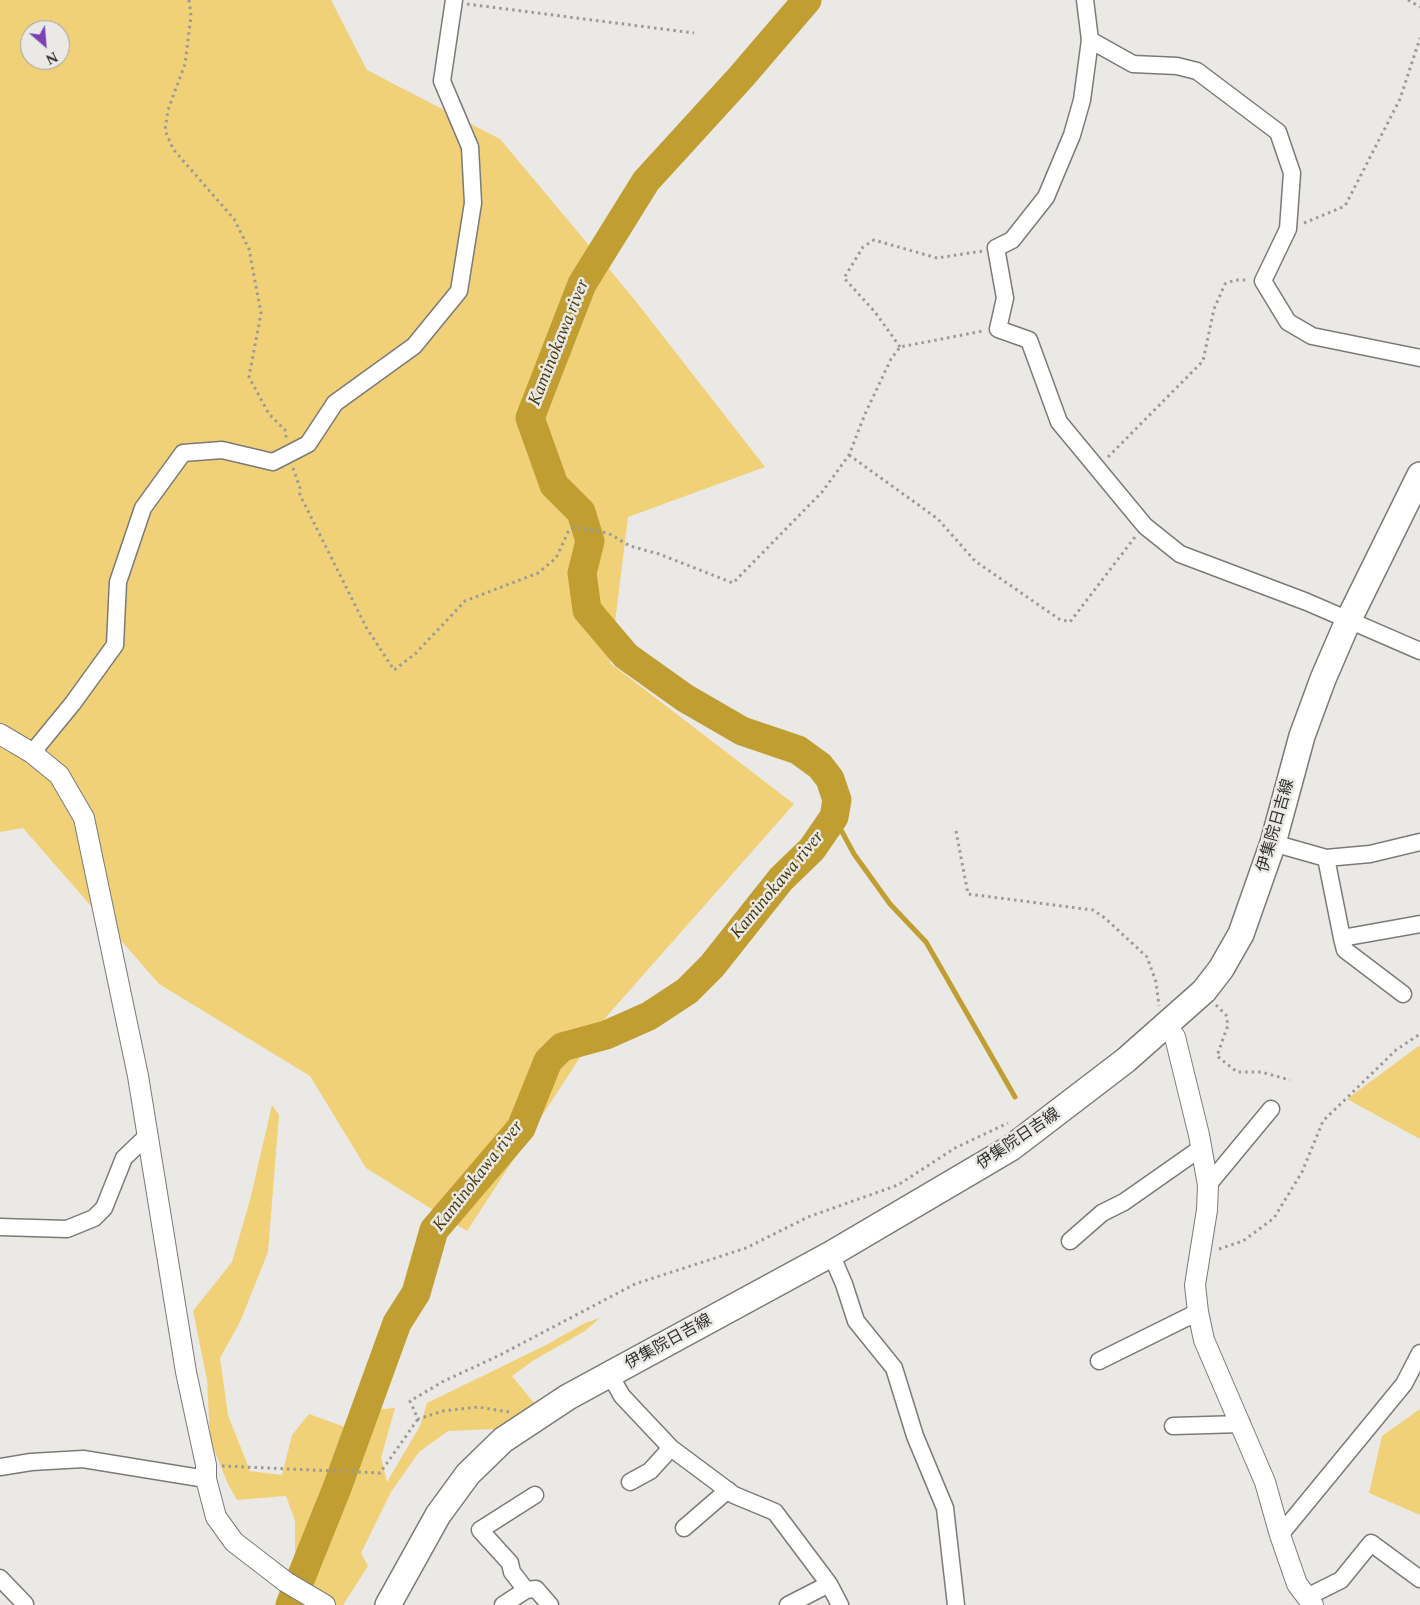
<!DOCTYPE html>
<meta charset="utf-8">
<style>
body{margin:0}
#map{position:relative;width:1420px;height:1605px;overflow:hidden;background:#ebe9e5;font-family:Spectral,serif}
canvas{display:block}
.north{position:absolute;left:20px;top:20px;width:50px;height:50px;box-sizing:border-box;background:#ebe9e5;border:1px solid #a09f9b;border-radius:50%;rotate:153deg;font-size:14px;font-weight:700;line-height:20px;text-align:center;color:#2f2f2d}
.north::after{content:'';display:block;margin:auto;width:18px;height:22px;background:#7a41b8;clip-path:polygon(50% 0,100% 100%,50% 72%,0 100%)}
</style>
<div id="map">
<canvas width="1420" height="1605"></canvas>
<div class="north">N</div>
</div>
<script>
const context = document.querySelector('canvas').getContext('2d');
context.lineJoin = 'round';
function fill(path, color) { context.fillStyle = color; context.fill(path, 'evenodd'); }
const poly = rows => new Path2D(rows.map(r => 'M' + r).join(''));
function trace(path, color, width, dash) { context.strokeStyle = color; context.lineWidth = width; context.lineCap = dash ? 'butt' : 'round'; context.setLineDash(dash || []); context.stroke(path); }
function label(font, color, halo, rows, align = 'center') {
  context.font = font + ' Spectral,"Noto Sans JP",serif'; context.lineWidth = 5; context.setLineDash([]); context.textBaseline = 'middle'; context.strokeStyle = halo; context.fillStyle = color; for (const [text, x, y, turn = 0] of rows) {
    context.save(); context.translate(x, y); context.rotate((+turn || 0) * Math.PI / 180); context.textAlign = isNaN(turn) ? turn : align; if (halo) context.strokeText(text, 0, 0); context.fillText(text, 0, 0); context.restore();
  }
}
fill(poly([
 [0,0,331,0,367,70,500,139,634,299,765,467,628,517,610,663,794,804,607,1016,467,1231,366,1168,310,1076,159,984,23,828,0,832],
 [30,30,60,30,60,60,30,60],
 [1420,1045,1420,1139,1347,1099],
 [272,1105,279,1115,268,1252,240,1322,220,1358,228,1415,250,1471,282,1475,292,1435,309,1414,364,1434,374,1410,395,1408,381,1458,387,1482,420,1426,427,1403,546,1345,585,1323,600,1318,585,1331,534,1360,512,1376,534,1403,495,1429,448,1431,419,1452,391,1492,361,1553,368,1566,343,1605,275,1605,286,1592,295,1562,295,1521,286,1496,237,1500,227,1482,210,1439,207,1380,193,1311,232,1262,250,1200],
 [1420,1409,1420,1515,1369,1493,1382,1436]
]), '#f0d178');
trace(poly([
 [834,817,854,854,890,904,926,942,1015,1097]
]), '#c09e32', 5);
trace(poly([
 [290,1605,337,1488,397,1323,416,1293,434,1230,521,1128,548,1061,562,1047,606,1035,649,1016,687,991,712,966,781,879,812,849,834,817,837,800,830,779,820,766,798,750,742,731,685,698,626,656,587,610,582,573,590,541,581,512,554,485,530,418,582,284,646,181,741,77,807,0]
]), '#c09e32', 29);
const minor = poly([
 [1085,0,1090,40,1082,100,1072,135,1046,197,1012,240,996,248,1005,298,998,329,1029,340,1059,422,1145,526,1180,554,1307,602,1420,651],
 [1090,40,1133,64,1177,66,1197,71,1278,132,1292,173,1288,229,1263,281,1288,322,1312,336,1420,358],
 [32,753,73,703,115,645,118,582,143,508,183,453,222,450,273,462,308,444,335,403,414,346,459,291,473,203,470,147,442,81,454,0],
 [1273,843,1326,858,1370,854,1420,842],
 [1326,858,1342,938,1420,924],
 [1342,938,1345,950,1403,994],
 [1208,1185,1271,1109],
 [0,1227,67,1229,94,1218,104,1208,124,1158,148,1135],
 [1070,1241,1102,1213,1124,1202,1201,1148],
 [831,1254,844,1284,856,1321,894,1368,915,1436,945,1508,956,1605],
 [1099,1361,1198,1312],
 [610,1375,622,1396,671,1448,734,1495,775,1512,829,1584,840,1605],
 [1173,1426,1242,1424],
 [0,1467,31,1462,83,1459,206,1479],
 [630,1482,650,1471,671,1448],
 [684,1528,728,1490],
 [1280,1535,1404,1384,1420,1353],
 [0,1578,25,1604],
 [526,1590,536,1589,550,1605],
 [1307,1597,1341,1580,1371,1543,1420,1579],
 [503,1605,526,1590,512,1572,510,1563,480,1530,535,1495],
 [788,1605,829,1584]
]);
const tertiary = poly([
 [0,734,32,753,59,775,84,818,138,1076,186,1372,206,1465,206,1479,216,1517,234,1542,286,1582,325,1605],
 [1166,1025,1175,1037,1199,1135,1208,1185,1207,1210,1195,1285,1198,1312,1204,1340,1265,1482,1280,1535,1297,1584,1313,1605]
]);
const primary = poly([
 [388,1605,438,1515,468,1474,503,1440,568,1397,831,1254,1011,1148,1126,1060,1204,991,1221,969,1241,934,1273,843,1302,736,1323,679,1348,621,1420,475]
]);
trace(minor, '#7b7a76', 19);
trace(tertiary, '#7b7a76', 22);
trace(primary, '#7b7a76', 28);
trace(poly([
 [189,0,191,16,185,64,168,110,165,130,173,149,234,219,249,249,261,313,249,377,269,414,286,431,286,438],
 [1408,0,1420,7],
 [467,4,694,33],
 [1304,223,1345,206,1400,99,1420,38],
 [900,347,875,312,844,278,863,247,874,240,937,258,983,251],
 [849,455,938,519,975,561,1059,619,1070,622,1135,537],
 [1108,457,1203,361,1214,309,1225,284,1235,280,1247,280],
 [293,468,300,488,300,495,366,627,394,670,415,654,465,601,538,573,556,558,569,530,575,527,608,533,630,546,659,554,733,583,822,492,849,455,865,414,891,359,900,347,983,331],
 [956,831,968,894,1093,910,1105,918,1147,957,1156,982,1159,1006],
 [1216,1005,1226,1015,1228,1025,1217,1056,1237,1072,1261,1072,1290,1080],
 [1219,1249,1243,1241,1274,1218,1302,1172,1323,1121,1396,1050,1420,1034],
 [509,1412,478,1407,443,1411,418,1419,410,1401,444,1381,498,1356,635,1284,746,1248,808,1217,898,1185,955,1148,1008,1123],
 [222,1466,380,1473,418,1419]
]), '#9b9a97', 3, [2.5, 4]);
trace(minor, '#fff', 16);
trace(tertiary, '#fff', 20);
trace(primary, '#fff', 25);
label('16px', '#2f2f2d', '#ebe9e5', [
 ["伊集院日吉線",1277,826,-74],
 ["伊集院日吉線",1019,1140,-34],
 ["伊集院日吉線",669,1343,-29]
]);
label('italic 18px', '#45370a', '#ebe9e5', [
 ["Kaminokawa river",560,343,-68],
 ["Kaminokawa river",778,886,-50],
 ["Kaminokawa river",479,1177,-52]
]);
</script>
